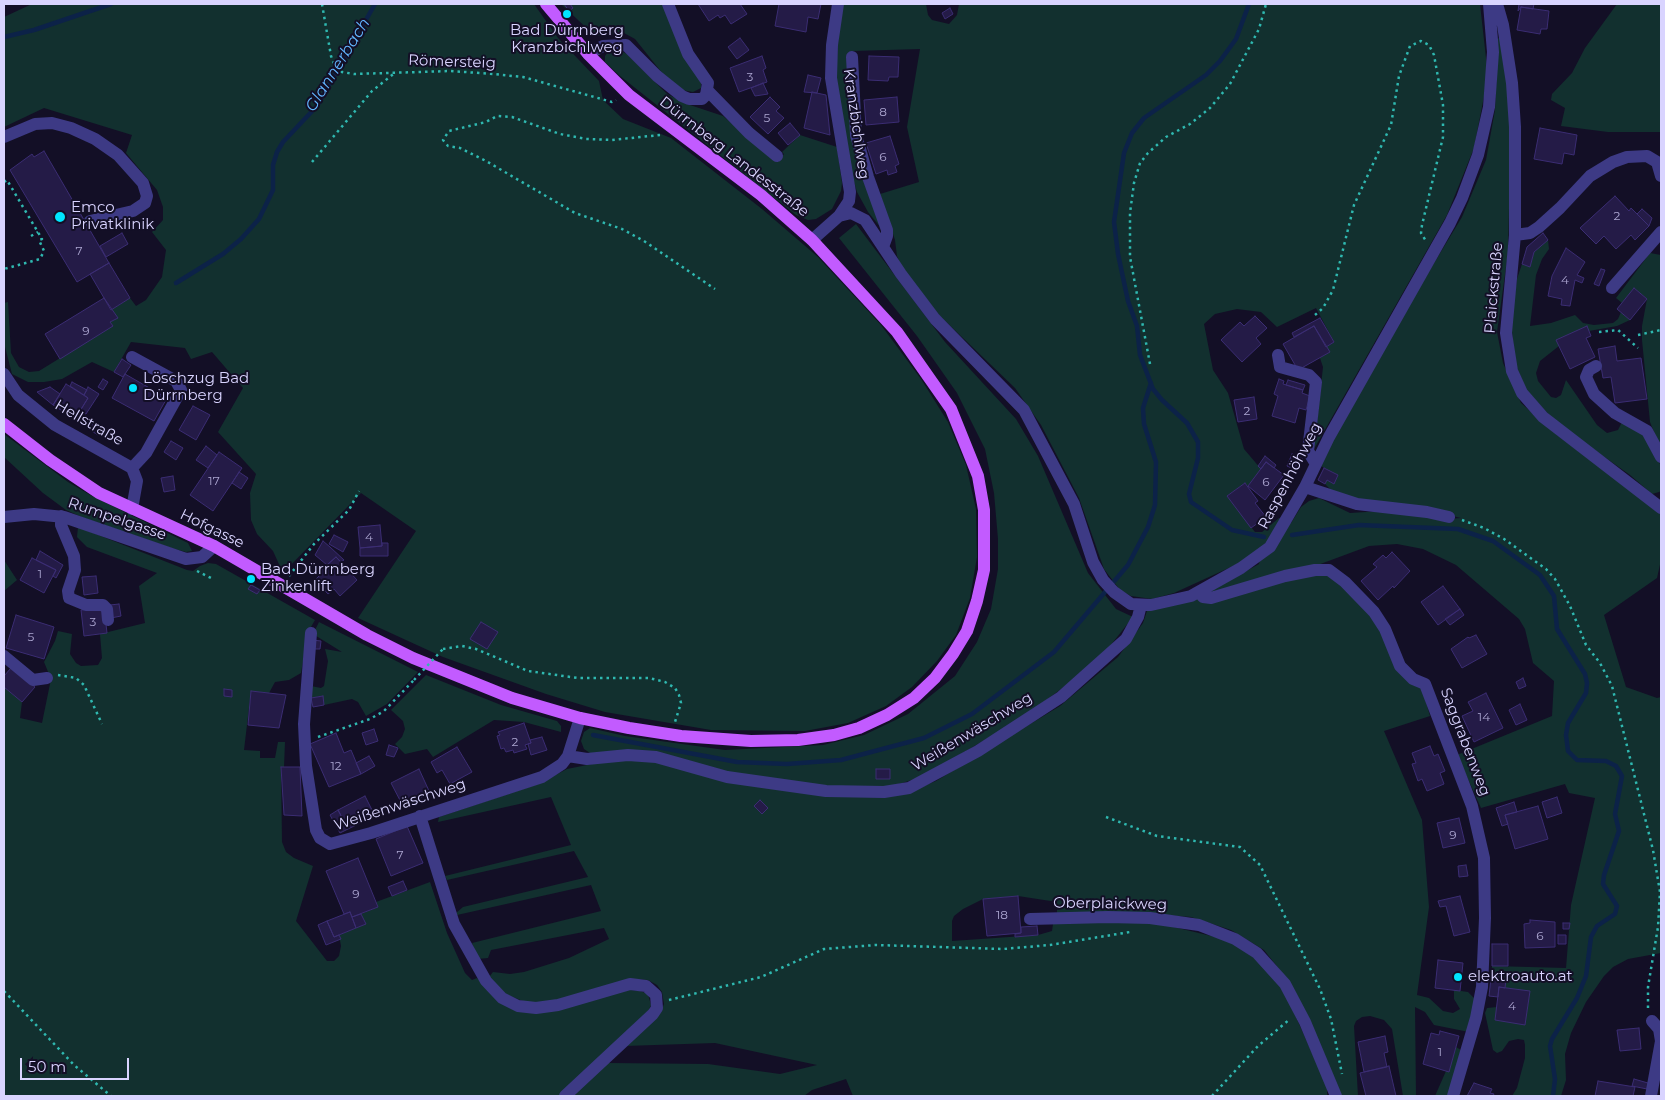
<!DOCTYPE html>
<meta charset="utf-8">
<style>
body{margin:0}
#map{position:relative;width:1665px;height:1100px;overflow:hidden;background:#130f26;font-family:Montserrat,sans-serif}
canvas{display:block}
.frame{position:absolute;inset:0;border:5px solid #d9d4ff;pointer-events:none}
.scale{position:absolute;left:20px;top:1058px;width:109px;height:22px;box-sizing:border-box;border:2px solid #d9d4ff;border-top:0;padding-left:6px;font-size:15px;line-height:18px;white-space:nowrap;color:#d9d4ff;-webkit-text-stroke:4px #130f26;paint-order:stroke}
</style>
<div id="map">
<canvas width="1665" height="1100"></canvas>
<div class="frame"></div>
<div class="scale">50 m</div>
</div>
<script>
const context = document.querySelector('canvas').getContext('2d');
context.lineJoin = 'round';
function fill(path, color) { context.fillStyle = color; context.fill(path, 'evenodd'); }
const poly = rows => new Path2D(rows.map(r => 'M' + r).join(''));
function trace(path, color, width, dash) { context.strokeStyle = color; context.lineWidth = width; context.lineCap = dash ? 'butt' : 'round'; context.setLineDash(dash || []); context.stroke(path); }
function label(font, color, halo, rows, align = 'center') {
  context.font = font + ' Montserrat,sans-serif'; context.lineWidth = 4; context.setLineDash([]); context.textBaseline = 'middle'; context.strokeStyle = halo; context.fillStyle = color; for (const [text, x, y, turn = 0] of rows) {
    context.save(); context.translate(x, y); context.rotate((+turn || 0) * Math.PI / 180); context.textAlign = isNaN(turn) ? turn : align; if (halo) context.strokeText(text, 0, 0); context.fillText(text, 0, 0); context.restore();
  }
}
fill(poly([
 [32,4,534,4,558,38,599,81,603,100,623,119,671,138,762,209,818,257,881,325,921,379,948,422,966,465,976,509,977,557,970,598,956,635,937,661,912,687,886,706,848,723,805,731,711,730,605,712,546,694,443,657,358,618,416,531,361,493,283,573,273,551,257,534,251,520,250,493,256,474,218,432,243,388,212,352,191,359,185,348,131,342,114,372,92,362,62,379,44,382,28,382,12,374,4,343,4,303,8,302,11,353,19,367,29,372,39,371,112,326,110,322,117,318,111,310,130,298,136,306,146,300,162,277,166,250,152,232,163,220,163,207,157,190,126,153,132,135,44,108,4,127,4,17],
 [561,4,664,4,701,83,701,88,693,92,682,90,663,74,635,39,624,33,595,36],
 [841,4,926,4,928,15,932,20,949,24,957,15,959,4,1480,4,1487,67,1486,86,1474,148,1447,215,1314,449,1323,367,1320,358,1329,352,1326,347,1334,342,1316,308,1277,327,1261,312,1237,309,1215,314,1204,324,1213,370,1228,393,1244,449,1261,469,1248,486,1245,483,1227,496,1255,532,1262,532,1279,518,1291,523,1301,507,1309,501,1319,498,1350,513,1381,511,1447,519,1461,518,1427,510,1363,501,1331,490,1325,484,1327,480,1334,484,1338,475,1319,465,1391,334,1462,217,1486,160,1495,110,1498,42,1498,38,1502,39,1509,89,1510,163,1508,253,1497,332,1503,363,1521,403,1556,434,1661,514,1661,560,1657,578,1604,615,1626,687,1657,698,1661,697,1661,953,1628,959,1613,967,1604,976,1586,1002,1571,1033,1565,1054,1566,1080,1561,1096,1512,1096,1517,1088,1525,1058,1525,1045,1524,1040,1518,1039,1509,1041,1502,1051,1497,1053,1493,1050,1485,1013,1487,1008,1497,1007,1495,1020,1525,1024,1530,992,1505,988,1506,980,1491,978,1492,966,1566,968,1571,905,1595,798,1569,793,1565,784,1481,808,1457,755,1552,716,1554,681,1533,663,1525,629,1519,619,1456,565,1423,549,1397,544,1369,546,1315,566,1329,573,1365,607,1422,689,1430,716,1384,731,1422,820,1429,907,1417,995,1429,998,1443,1011,1453,1013,1460,1009,1454,999,1454,990,1468,992,1475,999,1469,1032,1434,1025,1425,1012,1415,1007,1416,1096,1403,1096,1392,1029,1384,1020,1370,1016,1362,1017,1356,1021,1354,1026,1358,1096,1341,1096,1291,984,1264,950,1231,930,1191,917,1135,913,1057,914,1057,902,1018,896,983,899,963,909,954,916,952,921,952,941,1038,935,1052,931,1053,924,1100,921,1157,923,1228,940,1259,961,1285,992,1327,1087,1327,1096,853,1096,846,1079,812,1090,804,1096,571,1096,608,1063,708,1064,780,1074,817,1065,715,1043,625,1046,662,1009,664,1004,662,992,657,985,648,980,632,979,554,1001,528,1003,505,994,489,977,493,972,510,974,524,972,569,958,609,939,604,928,491,950,488,958,477,959,472,943,601,911,591,885,457,915,456,913,463,907,588,877,574,851,447,880,445,876,571,845,551,797,438,822,439,817,538,784,567,769,602,762,651,759,691,771,902,795,936,781,1060,706,1118,657,1143,623,1147,611,1221,585,1259,564,1261,548,1244,561,1174,593,1152,599,1131,596,1120,590,1104,569,1079,498,1041,425,1015,388,939,315,901,266,897,256,895,240,880,194,919,182,907,127,920,49,853,51,847,63,851,127,881,228,868,212,857,192,849,166,835,83],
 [1617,4,1661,4,1661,132,1608,132,1561,126,1565,108,1551,100,1552,94,1572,73,1585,48],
 [619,50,627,54,667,94,687,104,723,116,778,162,784,154,782,152,800,135,837,147,842,183,841,191,832,209,816,219,808,220,796,215,620,76,605,62,605,56,608,52],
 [856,224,945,342,1016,419,1038,456,1088,573,1116,609,1133,617,1110,646,1073,680,1025,716,924,776,893,786,826,786,590,753,584,749,581,741,584,732,590,728,625,736,725,750,823,745,864,735,908,714,955,676,977,642,991,609,998,569,998,539,994,493,985,449,957,393,917,336,839,238],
 [1548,240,1549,249,1542,259,1536,275,1530,326,1551,323,1575,315,1583,323,1594,325,1613,323,1618,319,1621,312,1630,320,1617,326,1589,331,1559,346,1540,361,1536,373,1538,381,1551,397,1556,398,1561,395,1566,380,1597,425,1607,433,1618,430,1622,422,1642,433,1655,450,1661,467,1661,491,1659,492,1652,494,1630,475,1579,439,1553,419,1526,390,1515,363,1511,321,1517,279,1522,264,1530,267,1534,252],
 [1650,253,1661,255,1661,450,1650,422,1642,340,1642,326,1647,299,1634,288,1622,303,1616,298],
 [4,434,68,482,92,496,188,543,192,551,186,552,171,548,84,518,66,510,43,493,4,457],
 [78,527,187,570,193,571,200,566,208,563,216,564,315,620,308,632,301,673,289,680,275,682,269,693,251,691,244,750,260,751,260,758,275,758,278,742,285,742,284,767,281,767,282,842,286,852,294,858,313,866,296,921,327,961,334,961,339,956,341,946,339,935,365,924,361,914,378,907,376,902,430,882,447,933,465,973,472,980,477,978,500,1002,511,1008,623,989,640,991,648,994,651,1005,649,1010,559,1096,4,1096,4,687,22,702,20,718,42,723,51,679,44,662,55,641,58,631,72,634,70,654,76,663,81,666,98,665,102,658,100,634,145,623,139,586,157,573,87,547,77,537],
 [4,560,17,580,4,591],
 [319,622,418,672,387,704,366,716,358,702,352,699,324,705,322,696,311,698,311,686,321,688,324,686,328,661,325,649,342,652,313,634],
 [426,675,501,705,557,721,561,726,561,732,524,722,494,720,433,757,427,749,405,754,395,744,402,737,405,729,403,721,391,710],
 [1456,1047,1461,1050,1448,1096,1435,1096,1446,1071,1449,1071]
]), '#12302f');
trace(poly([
 [1249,4,1236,39,1220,61,1206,75,1144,118,1132,133,1124,153,1114,222,1118,254,1128,301,1137,326,1140,355,1153,389,1162,400,1187,423,1198,442,1198,458,1189,494,1191,502,1232,530,1264,537],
 [4,37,34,30,111,4],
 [176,283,223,254,241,239,259,219,273,190,273,165,277,152,283,142,317,106,375,4],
 [1292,535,1359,525,1458,529,1493,541,1540,575,1554,596,1557,629,1585,674,1587,683,1586,693,1568,723,1566,735,1568,751,1577,760,1606,761,1616,766,1622,776,1615,814,1619,831,1604,875,1603,884,1617,906,1615,914,1597,926,1591,937,1586,976,1577,998,1552,1039,1550,1046,1555,1079,1553,1096],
 [593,735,737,762,787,764,841,760,924,738,972,714,1054,652,1128,565,1148,527,1155,505,1156,462,1144,424,1143,408,1151,383]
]), '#0c2248', 4.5);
const building = poly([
 [564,4,570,4,573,8,569,11,564,4],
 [698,4,740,4,747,14,731,24,725,15,720,18,718,15,709,21,698,4],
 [779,4,821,4,818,19,808,17,806,32,775,26,779,4],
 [1519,4,1534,4,1533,9,1521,7,1518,11,1519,4],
 [1521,7,1549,11,1547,29,1541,29,1540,34,1517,30,1521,7],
 [950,8,953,14,945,19,942,13,950,8],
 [740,38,749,50,737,59,728,47,740,38],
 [762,56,766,68,763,70,767,82,739,92,730,68,762,56],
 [869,56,899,57,898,77,889,77,888,81,868,80,869,56],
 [808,75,821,78,817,93,804,92,808,75],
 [763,83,768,94,755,96,751,88,763,83],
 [812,92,826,95,830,135,804,128,812,92],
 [770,97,780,107,776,111,784,118,768,134,750,117,770,97],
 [897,97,899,122,866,125,864,100,897,97],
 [790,123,800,135,788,145,778,133,790,123],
 [1540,128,1577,135,1574,155,1564,153,1562,164,1534,159,1540,128],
 [890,136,899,164,895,166,897,172,888,175,887,170,876,174,866,143,890,136],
 [44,151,109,263,77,282,10,170,32,154,34,157,44,151],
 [1615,196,1629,211,1631,208,1649,226,1635,240,1631,235,1616,249,1604,236,1596,244,1580,228,1615,196],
 [1642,209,1652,218,1649,226,1637,214,1642,209],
 [122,233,128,244,106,257,100,246,122,233],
 [1543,233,1548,240,1534,252,1530,267,1522,264,1527,247,1543,233],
 [1566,248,1585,262,1577,275,1584,278,1582,283,1575,280,1570,306,1561,305,1562,299,1548,296,1552,276,1566,248],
 [109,263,130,298,111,310,90,274,109,263],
 [1601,269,1605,270,1599,286,1594,284,1601,269],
 [1634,288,1647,299,1630,320,1617,309,1634,288],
 [104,298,118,318,110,322,113,326,60,359,45,334,104,298],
 [1255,316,1267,328,1256,338,1261,344,1242,362,1221,340,1240,322,1244,326,1255,316],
 [1320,318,1334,342,1326,347,1314,326,1294,337,1292,333,1320,318],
 [1314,326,1330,352,1298,370,1283,344,1314,326],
 [1587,326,1591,336,1586,338,1595,357,1570,369,1556,340,1587,326],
 [1615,346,1617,361,1641,358,1647,399,1615,403,1611,377,1603,378,1598,349,1615,346],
 [122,359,131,365,123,377,114,372,122,359],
 [125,374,167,398,154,421,112,398,125,374],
 [103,379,108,382,103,390,98,387,103,379],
 [1279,379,1284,381,1283,384,1303,390,1302,393,1310,396,1306,410,1299,408,1295,423,1272,416,1278,396,1274,394,1279,379],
 [1288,380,1305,385,1303,390,1286,385,1288,380],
 [72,382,87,390,84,395,70,386,72,382],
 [66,384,88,398,75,419,53,405,66,384],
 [50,387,60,394,53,405,37,392,50,387],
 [88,387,99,394,86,414,80,411,88,398,84,395,88,387],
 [1254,397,1257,419,1238,422,1234,400,1254,397],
 [193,406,210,415,196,440,179,430,193,406],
 [94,422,103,427,98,435,90,430,94,422],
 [171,441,183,448,176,460,164,452,171,441],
 [206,446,217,455,208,468,196,460,206,446],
 [219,452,242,468,213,511,190,495,219,452],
 [1292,454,1303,459,1298,471,1287,466,1292,454],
 [1265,456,1276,465,1274,468,1266,462,1261,469,1258,466,1265,456],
 [1266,462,1284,475,1265,500,1248,486,1266,462],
 [1324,468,1338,475,1334,484,1327,480,1325,484,1318,480,1324,468],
 [239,472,248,478,241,489,232,483,239,472],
 [173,476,175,490,164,492,161,478,173,476],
 [1245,483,1258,501,1255,503,1266,517,1251,528,1227,496,1245,483],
 [380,525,382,546,360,548,358,527,380,525],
 [334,535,348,542,343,552,329,544,334,535],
 [323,541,330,547,344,560,341,562,336,557,327,565,315,555,323,541],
 [382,543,388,543,388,556,360,556,360,548,382,546,382,543],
 [40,551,63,565,56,578,53,576,56,570,36,560,40,551],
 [1392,552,1410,571,1394,588,1393,586,1378,600,1361,581,1377,567,1373,564,1383,555,1386,558,1392,552],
 [336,557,357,580,340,596,334,589,328,594,315,580,321,574,319,572,336,557],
 [32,558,56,570,44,593,20,580,32,558],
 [96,576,98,593,84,595,82,577,96,576],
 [251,585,260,590,257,594,248,589,251,585],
 [1443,586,1460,609,1438,625,1421,602,1443,586],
 [119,604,121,616,111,618,110,605,119,604],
 [104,607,107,633,84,636,81,610,104,607],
 [1460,609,1464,615,1450,625,1445,619,1460,609],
 [16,615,54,627,44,659,6,648,16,615],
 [481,622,498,632,487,649,470,639,481,622],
 [1476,635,1487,654,1462,668,1451,649,1468,637,1469,638,1476,635],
 [312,640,321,641,320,649,312,649,312,640],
 [11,668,35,687,22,702,4,687,4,676,11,668],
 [1523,678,1526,686,1519,689,1516,682,1523,678],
 [224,689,232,690,232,697,224,696,224,689],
 [251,691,286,695,279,728,248,725,251,691],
 [1486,693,1503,728,1474,742,1462,716,1473,711,1468,702,1486,693],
 [323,696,324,705,313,707,311,698,323,696],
 [1520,704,1527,720,1516,725,1509,710,1520,704],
 [524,723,531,743,525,745,527,749,514,753,513,750,506,752,504,748,501,749,497,736,500,735,498,732,524,723],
 [374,729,378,741,366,745,362,733,374,729],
 [336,733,344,753,351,750,361,774,329,787,310,744,336,733],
 [542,737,547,750,531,755,528,744,531,743,530,740,542,737],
 [389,745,398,748,394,757,386,755,389,745],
 [1430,746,1434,756,1438,754,1445,771,1440,773,1444,784,1427,791,1422,779,1418,781,1412,764,1416,763,1412,753,1430,746],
 [457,747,472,772,450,784,442,770,437,773,431,762,457,747],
 [369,756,375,766,361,774,356,763,369,756],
 [281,767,300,767,302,816,284,815,281,767],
 [419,769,430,793,403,806,391,783,419,769],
 [876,769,890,769,890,779,876,779,876,769],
 [365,796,375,816,348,829,338,810,365,796],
 [1557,797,1562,813,1547,818,1542,802,1557,797],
 [760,800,768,808,762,814,754,806,760,800],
 [1514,802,1517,812,1505,815,1508,824,1502,826,1496,808,1514,802],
 [1538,806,1548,839,1515,849,1505,815,1538,806],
 [338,810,348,829,340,833,330,815,338,810],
 [1459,818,1465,843,1443,848,1437,823,1459,818],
 [407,826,423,863,391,876,376,839,407,826],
 [358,858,378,907,352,917,350,912,344,914,326,871,358,858],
 [1466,865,1468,876,1459,877,1458,866,1466,865],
 [403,881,407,890,392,896,388,887,403,881],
 [1018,896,1021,933,987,936,983,899,1018,896],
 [1460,896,1470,932,1454,936,1446,906,1440,907,1438,901,1460,896],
 [350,912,356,928,334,937,327,921,350,912],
 [361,914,366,924,356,928,352,917,361,914],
 [1530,920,1555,922,1555,947,1525,948,1524,924,1530,923,1530,920],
 [327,921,334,937,339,935,341,939,326,945,318,925,327,921],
 [1563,923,1570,923,1569,929,1563,929,1563,923],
 [1037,926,1038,935,1015,937,1015,934,1021,933,1021,927,1037,926],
 [1558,935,1566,935,1566,944,1558,944,1558,935],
 [1492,944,1508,944,1508,966,1492,966,1492,944],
 [1438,960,1463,963,1460,991,1435,988,1438,960],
 [1491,978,1506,980,1505,988,1499,987,1498,997,1489,996,1491,978],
 [1499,987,1530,991,1525,1025,1495,1020,1499,987],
 [1639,1028,1641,1049,1620,1051,1617,1030,1639,1028],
 [1440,1031,1459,1036,1449,1072,1423,1064,1431,1033,1439,1035,1440,1031],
 [1385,1036,1388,1052,1384,1053,1387,1067,1364,1072,1358,1042,1385,1036],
 [1389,1066,1396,1096,1366,1096,1360,1073,1389,1066],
 [1634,1079,1648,1083,1647,1089,1632,1086,1634,1079],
 [1598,1081,1635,1087,1633,1096,1595,1096,1598,1081],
 [1474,1083,1492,1089,1490,1093,1494,1094,1493,1096,1467,1096,1474,1083]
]);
fill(building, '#241b47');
trace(building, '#3b2d73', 1);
trace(poly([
 [322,4,331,56,335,66,342,72,354,74,451,71,493,74,523,77,612,102,616,100],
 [660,135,612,140,586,139,560,134,512,117,497,116,486,122,449,131,443,140,448,146,460,148,486,161,575,213,622,229,644,241,715,289],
 [312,162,372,91,396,72],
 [4,182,7,180,42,239,39,240,44,251,40,259,4,269],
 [31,236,38,232],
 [1315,315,1323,308,1333,290,1354,205,1391,125,1399,76,1410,46,1421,41,1429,45,1434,55,1443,105,1443,137,1422,225,1421,233,1426,241],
 [1599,332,1618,330,1638,348],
 [1638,335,1661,330],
 [1150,364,1130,257,1130,213,1134,183,1140,163,1148,153,1166,137,1190,124,1210,108,1230,84,1259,29,1266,4],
 [1462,520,1484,528,1504,539,1546,569,1555,579,1570,606,1586,645,1600,663,1612,686,1653,850,1660,892,1658,927,1648,987,1648,1008],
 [197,571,213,579],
 [289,576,314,544,349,510,359,491],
 [443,649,462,646,476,649,528,671,578,678,649,678,665,682,675,688,679,695,681,703,675,722],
 [58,675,76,678,84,685,102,724],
 [318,737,370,719,384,711,414,680],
 [1106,817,1157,836,1240,847,1260,865,1320,989,1331,1019,1342,1074],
 [4,991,74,1065,111,1096],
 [669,1000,761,977,824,949,876,945,1003,949,1050,945,1130,932],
 [1212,1096,1258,1046,1290,1019]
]), '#2fb8b0', 2.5, [2.5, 4]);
trace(poly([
 [838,4,832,45,831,78,850,192,849,201,839,216],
 [1497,4,1503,25,1512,83,1515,127,1515,235,1506,333,1512,371,1522,393,1543,417,1661,508],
 [588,54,603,46,626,45,657,76,682,96,689,99,702,99,706,95,708,83,688,54,668,4],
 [852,57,856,135,868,177,887,230,887,236,883,247],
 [708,91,749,133,777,156],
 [4,137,35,124,52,123,71,128,95,139,118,155,143,183,147,196,145,203,133,211,90,221],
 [1515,235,1530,233,1539,227,1560,208,1590,176,1613,162,1627,157,1647,156,1657,162,1661,176],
 [812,240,839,216,851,213,865,220,901,274,935,319,1024,410,1074,504,1093,562,1103,580,1114,592,1131,604,1151,605,1191,596,1241,568,1270,547,1305,487,1329,437,1450,223,1462,198,1478,155,1489,107,1493,52,1489,4],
 [1612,288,1661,232],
 [1278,355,1280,367,1309,375,1316,382,1308,451,1316,464],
 [1596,366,1589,370,1586,377,1594,394,1615,413,1647,431,1661,457],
 [4,374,18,395,55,425,132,468,137,481,132,509],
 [132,468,146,453,181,390,176,381,132,357],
 [1305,487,1357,504,1427,512,1449,517],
 [61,516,61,525,74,556,75,570,68,591,69,598,86,605,103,605,107,609,108,620],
 [4,517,34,514,64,517,186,559,202,557,214,546],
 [1199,592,1203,597,1211,598,1285,576,1315,570,1329,570,1345,582,1374,612,1385,629,1400,666,1413,679,1425,684,1472,806,1484,858,1485,918,1482,987,1476,1018,1453,1096],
 [311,633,304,724,306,766,316,830,320,838,330,844,371,833,542,777,562,764,568,756,580,718],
 [4,656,33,680,47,678],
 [568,756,587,759,628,755,656,757,727,777,826,791,884,792,909,788,978,751,1061,697,1126,639,1138,617,1141,605],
 [420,816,454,924,486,981,502,998,518,1006,536,1008,558,1005,630,984,646,986,656,995,657,1008,653,1014,565,1096],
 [1030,919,1108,917,1150,918,1199,925,1235,939,1257,953,1285,984,1305,1022,1336,1096],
 [1651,1096,1661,1041,1659,1029,1652,1021]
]), '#3d3a85', 12);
trace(poly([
 [4,424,50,460,99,493,214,546,367,635,413,658,512,698,580,718,629,728,681,736,751,741,798,740,834,735,859,728,887,715,914,698,935,678,953,654,967,631,977,601,984,570,984,510,978,476,951,409,897,332,812,240,761,195,629,95,588,54,546,4]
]), '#c25bff', 12);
trace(poly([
 [414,680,443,649]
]), '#2fb8b0', 2.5, [2.5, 4]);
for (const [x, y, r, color] of [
 [567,14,5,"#00e5ff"],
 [60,217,6,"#00e5ff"],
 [133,388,5,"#00e5ff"],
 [251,579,5,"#00e5ff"],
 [1458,977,5,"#00e5ff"]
]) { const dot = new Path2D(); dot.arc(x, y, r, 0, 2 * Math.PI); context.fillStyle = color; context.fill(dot); trace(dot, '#130f26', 2); }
label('12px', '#aca6d1', null, [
 ["3",750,77],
 ["8",883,112],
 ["5",767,118],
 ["6",883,157],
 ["2",1617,216],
 ["7",79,251],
 ["4",1565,280],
 ["9",86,331],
 ["2",1247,411],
 ["17",214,481],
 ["6",1266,482],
 ["4",369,537],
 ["1",40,574],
 ["3",93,622],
 ["5",31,637],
 ["14",1484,717],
 ["2",515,742],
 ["12",336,766],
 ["9",1453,835],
 ["7",400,855],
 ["9",356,894],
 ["18",1002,915],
 ["6",1540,936],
 ["4",1512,1006],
 ["1",1440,1052]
]);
label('15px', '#d9d4ff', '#130f26', [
 ["Bad Dürrnberg",567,31,"center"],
 ["Kranzbichlweg",567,48,"center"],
 ["Emco",71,208],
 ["Privatklinik",71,225],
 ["Löschzug Bad",143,379],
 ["Dürrnberg",143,396],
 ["Bad Dürrnberg",261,570],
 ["Zinkenlift",261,587],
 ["elektroauto.at",1468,977]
], 'left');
label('15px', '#d9d4ff', '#130f26', [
 ["Römersteig",452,62,2],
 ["Kranzbichlweg",856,124,82],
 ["Dürrnberg Landesstraße",734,157,38],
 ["Plaickstraße",1494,288,-85],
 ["Hellstraße",89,423,30],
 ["Raspenhöhweg",1290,476,-62],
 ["Rumpelgasse",117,519,19],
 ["Hofgasse",212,529,26],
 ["Weißenwäschweg",972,732,-31],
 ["Saggrabenweg",1465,742,69],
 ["Weißenwäschweg",400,805,-18],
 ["Oberplaickweg",1110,904,1]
]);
label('italic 16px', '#62b6ff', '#130f26', [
 ["Glannerbach",338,65,-58]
]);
</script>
